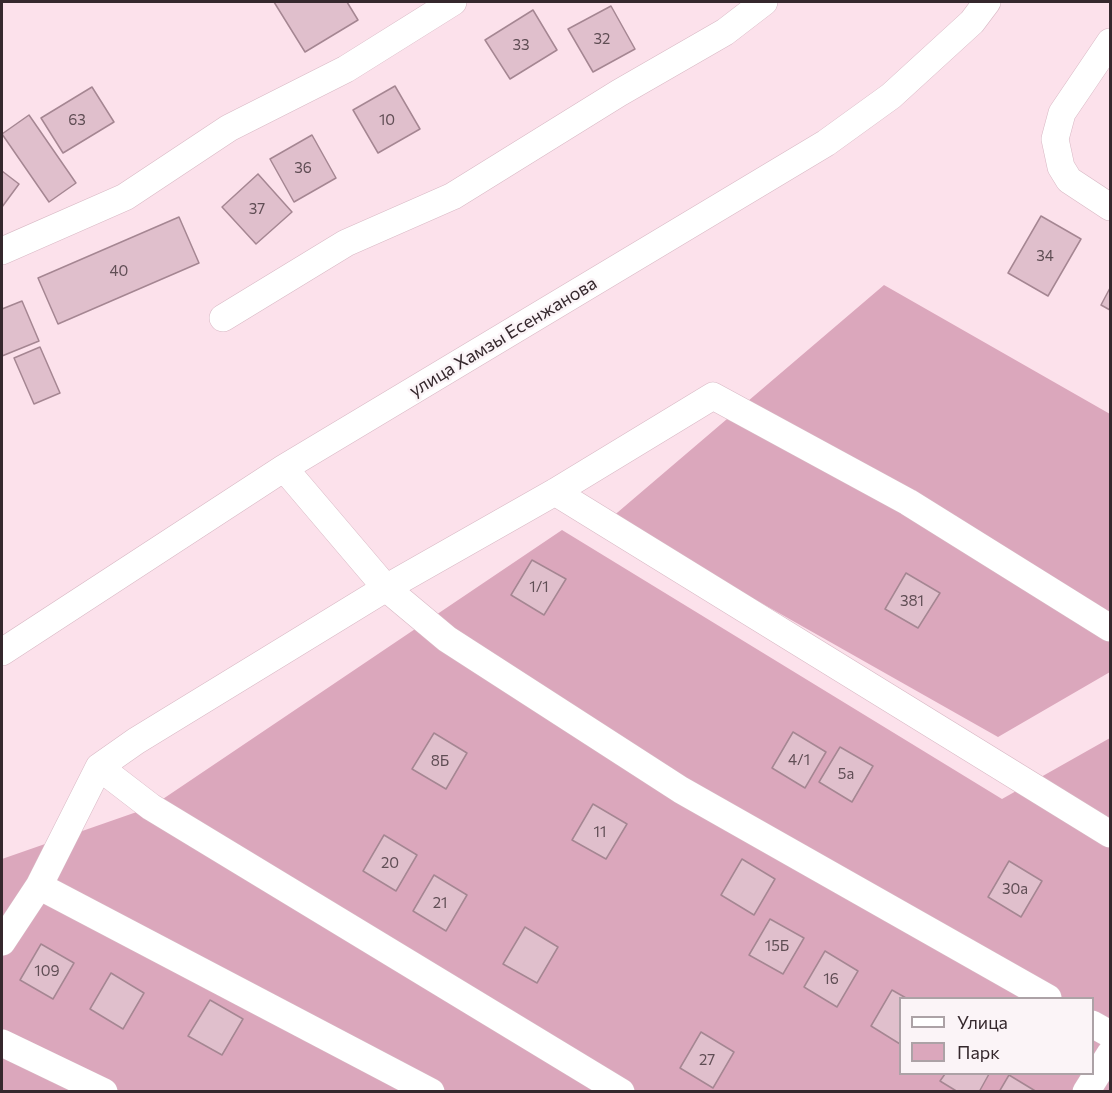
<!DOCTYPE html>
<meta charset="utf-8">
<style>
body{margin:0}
#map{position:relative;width:1112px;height:1093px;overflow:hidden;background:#fce1eb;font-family:Commissioner,sans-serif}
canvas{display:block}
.frame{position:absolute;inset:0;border:3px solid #35282d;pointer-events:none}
.legend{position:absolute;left:899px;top:997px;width:195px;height:78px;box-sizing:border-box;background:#fbf4f7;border:2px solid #aca2a6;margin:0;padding:8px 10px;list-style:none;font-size:18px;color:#35282d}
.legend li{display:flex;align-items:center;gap:12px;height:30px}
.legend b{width:30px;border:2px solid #aca2a6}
</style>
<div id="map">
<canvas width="1112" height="1093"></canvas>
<div class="frame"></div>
<ul class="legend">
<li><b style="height:8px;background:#fff"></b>Улица</li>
<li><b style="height:16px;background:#dba7bc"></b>Парк</li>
</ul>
</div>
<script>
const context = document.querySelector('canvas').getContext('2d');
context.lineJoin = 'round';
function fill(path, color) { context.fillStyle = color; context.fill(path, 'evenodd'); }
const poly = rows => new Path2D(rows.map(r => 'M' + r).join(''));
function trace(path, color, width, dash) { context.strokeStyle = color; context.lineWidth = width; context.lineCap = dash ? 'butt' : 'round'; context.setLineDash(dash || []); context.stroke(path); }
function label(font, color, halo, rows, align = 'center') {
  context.font = font + ' Commissioner,sans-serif'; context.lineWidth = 5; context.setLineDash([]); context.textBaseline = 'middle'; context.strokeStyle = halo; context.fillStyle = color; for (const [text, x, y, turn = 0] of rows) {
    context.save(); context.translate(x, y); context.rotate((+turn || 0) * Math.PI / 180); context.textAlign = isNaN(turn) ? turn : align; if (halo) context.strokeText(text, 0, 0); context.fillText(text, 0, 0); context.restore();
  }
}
fill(poly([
 [884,285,1110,414,1110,672,998,737,611,518],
 [562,530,1002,799,1110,738,1110,1091,2,1091,2,859,151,807],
 [900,998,1092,998,1092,1074,900,1074]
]), '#dba7bc');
const building = poly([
 [274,2,347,2,358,20,305,52,274,2],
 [611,6,635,49,593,72,568,29,611,6],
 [533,10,557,50,510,79,485,40,533,10],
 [395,86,420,129,378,153,353,110,395,86],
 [92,87,114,122,63,153,41,118,92,87],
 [29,115,76,183,49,202,2,134,29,115],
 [312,135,336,178,294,202,270,159,312,135],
 [2,171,19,184,2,207,2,171],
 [258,174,292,212,256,244,222,207,258,174],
 [1041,216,1081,239,1048,296,1008,273,1041,216],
 [179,217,199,263,58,324,38,278,179,217],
 [1110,288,1110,310,1101,305,1110,288],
 [22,301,39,341,2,356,2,309,22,301],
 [40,347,60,393,34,404,14,358,40,347],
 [532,560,566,579,544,615,511,595,532,560],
 [906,573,940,593,918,628,885,609,906,573],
 [793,732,826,752,805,788,772,768,793,732],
 [434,733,467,753,446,789,412,769,434,733],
 [840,747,873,766,852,802,819,782,840,747],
 [593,804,627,824,606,859,572,840,593,804],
 [384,835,417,855,396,891,363,871,384,835],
 [742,859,775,879,754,915,721,895,742,859],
 [1009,861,1042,881,1021,917,988,897,1009,861],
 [434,875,467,895,446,931,413,911,434,875],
 [770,919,804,938,783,974,749,955,770,919],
 [525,927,558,947,537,983,503,964,525,927],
 [41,944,74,963,53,999,20,980,41,944],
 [825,951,858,971,837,1007,804,987,825,951],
 [111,973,144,993,123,1029,90,1009,111,973],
 [892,990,906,998,900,998,900,1044,871,1026,892,990],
 [210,1000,243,1019,222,1055,188,1036,210,1000],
 [701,1032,734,1052,713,1088,680,1068,701,1032],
 [945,1074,989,1074,979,1092,958,1092,940,1081,945,1074],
 [1009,1075,1037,1092,999,1092,1009,1075]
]);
fill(building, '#e0bfcc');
trace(building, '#a58692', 1.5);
const minor = poly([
 [1110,42,1062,113,1055,139,1061,167,1069,180,1110,207],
 [2,251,125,197,229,128,346,69,453,2],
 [223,318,346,243,453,196,619,93,725,32,764,2],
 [284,468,386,588,447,639,681,790,1048,998],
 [555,492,1110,834],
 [2,652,284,468,826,143,891,96,972,22,987,2],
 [39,886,431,1092],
 [2,942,39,886,99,767],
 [1092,1024,1110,1034],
 [2,1043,104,1092],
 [621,1092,151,807,99,767,136,741,386,588,555,492,713,396,908,502,1110,628],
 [1086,1092,1110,1054]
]);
trace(minor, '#d8b8c4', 28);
trace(minor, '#fff', 27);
label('15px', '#604e55', null, [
 ["32",602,39],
 ["33",521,45],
 ["63",77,120],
 ["10",387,120],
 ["36",303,168],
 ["37",257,209],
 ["34",1045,256],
 ["40",119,271],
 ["1/1",539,587],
 ["381",912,601],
 ["4/1",799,760],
 ["8Б",440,761],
 ["5а",846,774],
 ["11",600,832],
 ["20",390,863],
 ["30а",1015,889],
 ["21",440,903],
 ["15Б",777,946],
 ["109",47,971],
 ["16",831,979],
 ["27",707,1060]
]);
label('18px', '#35282d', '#fbf4f7', [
 ["улица Хамзы Есенжанова",503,337,-31]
]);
</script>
